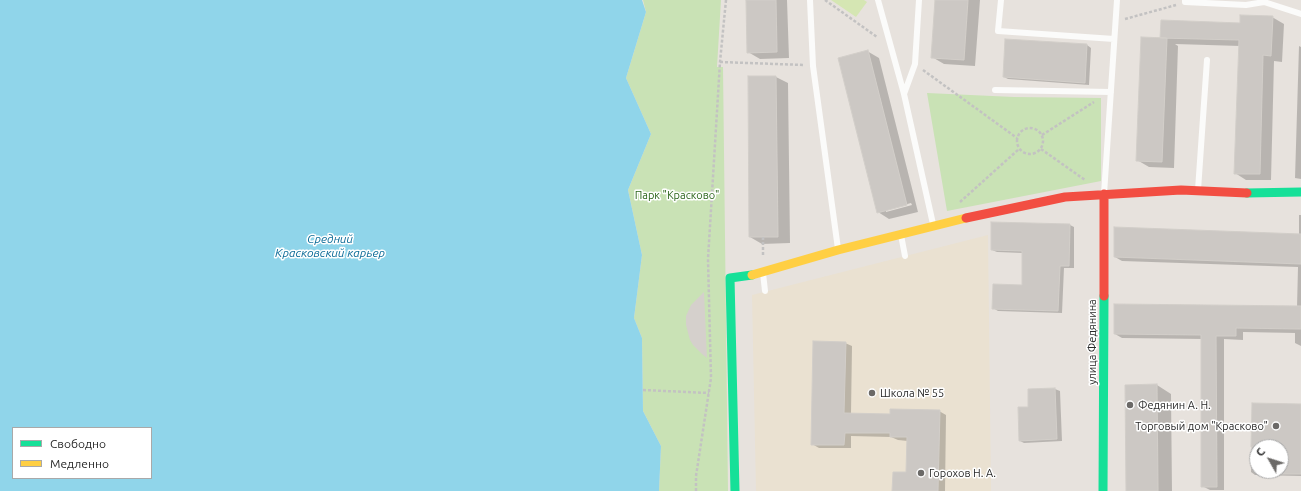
<!DOCTYPE html>
<meta charset="utf-8">
<style>
body{margin:0}
#map{position:relative;width:1301px;height:491px;overflow:hidden;background:#e7e2dd;font-family:Ubuntu,sans-serif}
canvas{display:block}
.legend{position:absolute;left:12px;top:427px;width:140px;height:52px;box-sizing:border-box;background:#fff;border:1px solid #a9a9a9;margin:0;padding:5px 7px;list-style:none;font-size:12px;color:#282828}
.legend li{display:flex;align-items:center;gap:8px;height:20px}
.legend b{width:20px;border:1px solid #a9a9a9}
.north{position:absolute;left:1249px;top:439px;width:40px;height:40px;box-sizing:border-box;background:#fff;border:1px solid #a9a9a9;border-radius:50%;rotate:309deg;font-size:11px;font-weight:700;line-height:16px;text-align:center;color:#282828}
.north::after{content:'';display:block;margin:auto;width:14px;height:18px;background:#6b6967;clip-path:polygon(50% 0,100% 100%,50% 72%,0 100%)}
</style>
<div id="map">
<canvas width="1301" height="491"></canvas>
<ul class="legend">
<li><b style="height:5px;background:#16e098"></b>Свободно</li>
<li><b style="height:5px;background:#ffcf43"></b>Медленно</li>
</ul>
<div class="north">С</div>
</div>
<script>
const context = document.querySelector('canvas').getContext('2d');
context.lineJoin = 'round';
function fill(path, color) { context.fillStyle = color; context.fill(path, 'evenodd'); }
const poly = rows => new Path2D(rows.map(r => 'M' + r).join(''));
function trace(path, color, width, dash) { context.strokeStyle = color; context.lineWidth = width; context.lineCap = dash ? 'butt' : 'round'; context.setLineDash(dash || []); context.stroke(path); }
function label(font, color, halo, rows, align = 'center') {
  context.font = font + ' Ubuntu,sans-serif'; context.lineWidth = 3; context.setLineDash([]); context.textBaseline = 'middle'; context.strokeStyle = halo; context.fillStyle = color; for (const [text, x, y, turn = 0] of rows) {
    context.save(); context.translate(x, y); context.rotate((+turn || 0) * Math.PI / 180); context.textAlign = isNaN(turn) ? turn : align; if (halo) context.strokeText(text, 0, 0); context.fillText(text, 0, 0); context.restore();
  }
}
fill(poly([
 [988,235,991,491,756,491,752,295]
]), '#eae1d1');
fill(poly([
 [643,0,721,0,717,67,723,67,728,491,659,491,661,446,643,411,642,338,634,318,642,255,628,190,651,134,626,78,646,12],
 [927,93,1014,97,1101,98,1101,181,947,211]
]), '#c9e2b5');
fill(poly([
 [831,0,864,0,867,2,856,17]
]), '#d5e6b3');
fill(poly([
 [704,292,707,358,702,354,693,345,690,340,686,325,686,316,691,305]
]), '#d5d0cc');
fill(poly([
 [0,0,642,0,646,12,626,78,651,134,628,190,642,255,634,318,642,338,643,411,661,446,659,491,0,491],
 [13,428,151,428,151,478,13,478]
]), '#90d5ea');
fill(poly([
 [747,0,787,0,789,58,760,59,748,52],
 [936,0,980,0,975,66,944,64,932,57],
 [1272,17,1284,24,1282,62,1274,61,1271,180,1246,180,1235,173,1240,46,1175,44,1178,46,1174,168,1149,167,1137,160,1161,39],
 [1006,40,1087,45,1091,48,1089,85,1008,79,1004,77],
 [1299,46,1301,47,1301,179,1295,178],
 [867,51,879,58,918,212,889,219,878,212],
 [911,203,912,205,886,212,886,210],
 [776,77,788,83,790,243,762,244,750,237],
 [1299,215,1301,215,1301,346,1295,343,1295,333,1243,332,1243,340,1224,339,1224,490,1210,490,1202,486,1202,339,1122,338,1115,334,1297,307,1298,267,1122,261,1115,257,1299,235],
 [1070,225,1074,227,1074,268,1064,268,1062,313,998,311,993,308,1023,286,1023,253,997,252,992,250],
 [845,343,852,346,851,414,891,415,939,411,946,415,945,491,893,491,907,474,908,441,898,440,891,437,851,436,851,448,819,448,812,444],
 [1157,385,1171,394,1172,491,1127,491],
 [1055,389,1060,391,1062,441,1024,443,1020,441,1029,408,1029,390],
 [1253,404,1301,405,1301,476,1255,475,1251,472],
 [1257,447,1281,447,1281,471,1257,471]
]), '#0003');
const building = poly([
 [746,0,776,0,777,52,747,53,746,0],
 [935,0,968,0,964,60,931,58,935,0],
 [1240,15,1273,16,1271,56,1263,55,1260,174,1234,174,1239,40,1160,38,1161,20,1240,23,1240,15],
 [1141,37,1167,38,1162,162,1136,161,1141,37],
 [1005,39,1087,44,1085,83,1003,77,1005,39],
 [868,50,907,205,877,213,838,58,868,50],
 [748,76,776,76,778,237,749,237,748,76],
 [991,222,1070,224,1069,266,1060,266,1058,311,992,309,993,284,1022,285,1022,251,991,250,991,222],
 [1114,227,1301,234,1301,264,1114,257,1114,227],
 [1114,304,1301,306,1301,329,1236,328,1236,336,1216,336,1217,487,1201,487,1201,335,1114,334,1114,304],
 [813,341,846,342,844,413,890,414,890,409,940,410,938,491,892,491,893,472,906,472,907,437,890,437,890,433,845,433,844,445,811,445,813,341],
 [1157,384,1158,491,1126,491,1125,385,1157,384],
 [1055,388,1057,439,1019,441,1018,407,1028,407,1028,389,1055,388],
 [1252,403,1301,404,1301,474,1281,474,1281,447,1251,447,1252,403]
]);
fill(building, '#ccc8c4');
trace(building, '#d2cec9', 1);
trace(poly([
 [825,0,877,37],
 [1125,19,1176,5],
 [720,62,804,65],
 [923,70,1017,138],
 '1017 141a13 13 0 1 1 26 0a13 13 0 1 1-26 0Z',
 [1042,135,1094,102],
 [1041,149,1085,180],
 [960,202,1019,149],
 [763,237,763,255],
 [643,390,709,393],
 [696,491,696,476,711,378,708,259,720,62,726,0]
]), '#c3c2c2', 2.5, [3, 2]);
trace(poly([
 [810,0,813,66,838,249],
 [878,0,904,94,933,224],
 [1001,0,998,31,1114,39],
 [1185,0,1185,2,1246,5,1264,2],
 [1264,0,1264,2,1301,14],
 [995,90,1111,92],
 [904,94,915,64,919,0],
 [1198,190,1207,60],
 [1104,194,1117,0],
 [901,235,905,256],
 [763,273,765,291]
]), '#fbfbfa', 6);
trace(poly([
 [1247,193,1301,192],
 [735,491,730,278,752,275],
 [1103,491,1104,296]
]), '#16e098', 9);
trace(poly([
 [752,275,838,250,966,218]
]), '#ffcf43', 9);
trace(poly([
 [966,218,1065,197,1181,190,1247,193],
 [1104,296,1104,194]
]), '#f24e42', 9);
for (const [x, y, r, color] of [
 [872,393,4,"#6b6967"],
 [1130,405,4,"#6b6967"],
 [1276,426,4,"#6b6967"],
 [921,473,4,"#6b6967"]
]) { const dot = new Path2D(); dot.arc(x, y, r, 0, 2 * Math.PI); context.fillStyle = color; context.fill(dot); trace(dot, '#fff', 1.5); }
label('11px', '#2a6419', '#fff', [
 ["Парк \"Красково\"",677,195]
]);
label('11px', '#282828', '#fff', [
 ["улица Федянина",1092,342,-90]
]);
label('11px', '#282828', '#fff', [
 ["Школа № 55",880,393],
 ["Федянин А. Н.",1138,405],
 ["Торговый дом \"Красково\"",1268,426,"right"],
 ["Горохов Н. А.",929,473]
], 'left');
label('italic 12px', '#0c6c98', '#fff', [
 ["Средний",330,239],
 ["Красковский карьер",330,253]
]);
</script>
